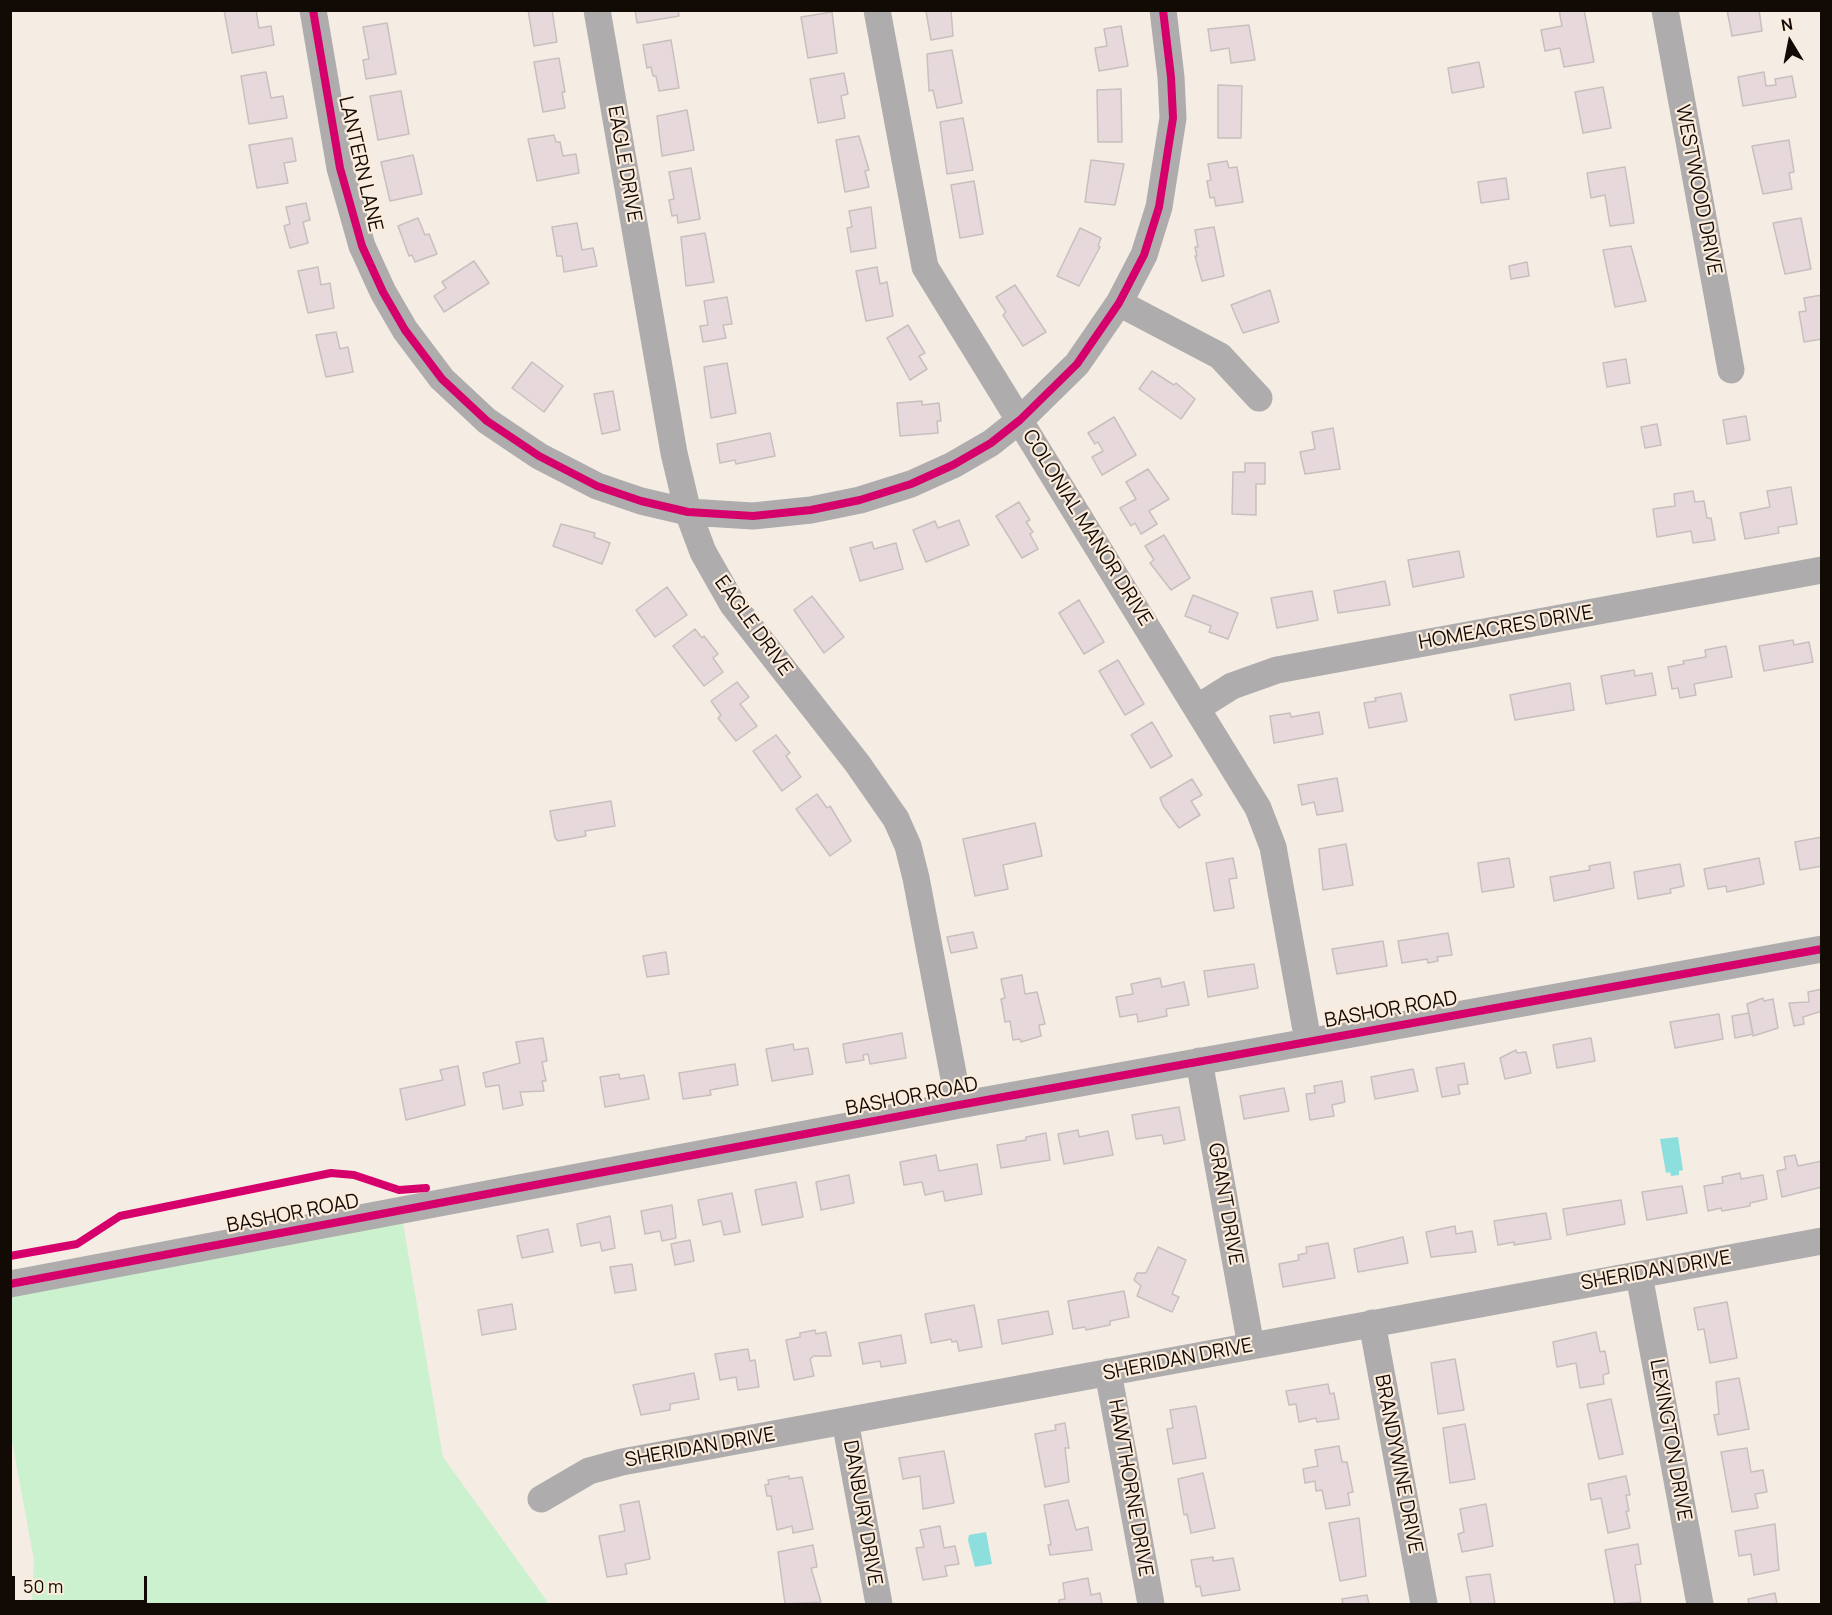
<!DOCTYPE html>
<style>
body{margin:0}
#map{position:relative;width:1832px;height:1615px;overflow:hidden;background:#f5ece3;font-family:Manrope,sans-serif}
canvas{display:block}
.frame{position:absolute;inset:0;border:12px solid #110a05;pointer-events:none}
.north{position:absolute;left:1760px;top:12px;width:60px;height:60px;-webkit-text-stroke:4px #fcecdc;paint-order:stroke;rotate:350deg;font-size:16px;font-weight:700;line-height:24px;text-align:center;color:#110a05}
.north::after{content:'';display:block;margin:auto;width:21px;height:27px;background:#110a05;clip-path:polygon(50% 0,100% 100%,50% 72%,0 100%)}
.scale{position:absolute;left:12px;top:1576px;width:135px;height:27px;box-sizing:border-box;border:3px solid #110a05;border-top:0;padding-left:8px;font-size:18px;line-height:21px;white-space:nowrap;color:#110a05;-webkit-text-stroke:4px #fcecdc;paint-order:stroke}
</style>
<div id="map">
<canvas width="1832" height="1615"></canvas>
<div class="frame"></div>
<div class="north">N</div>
<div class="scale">50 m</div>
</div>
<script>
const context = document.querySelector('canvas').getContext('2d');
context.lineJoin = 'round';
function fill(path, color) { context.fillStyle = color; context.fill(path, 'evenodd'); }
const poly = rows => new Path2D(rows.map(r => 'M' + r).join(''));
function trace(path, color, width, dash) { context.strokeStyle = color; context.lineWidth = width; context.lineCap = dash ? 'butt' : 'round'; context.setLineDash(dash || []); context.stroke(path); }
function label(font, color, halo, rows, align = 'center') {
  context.font = font + ' Manrope,sans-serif'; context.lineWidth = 4.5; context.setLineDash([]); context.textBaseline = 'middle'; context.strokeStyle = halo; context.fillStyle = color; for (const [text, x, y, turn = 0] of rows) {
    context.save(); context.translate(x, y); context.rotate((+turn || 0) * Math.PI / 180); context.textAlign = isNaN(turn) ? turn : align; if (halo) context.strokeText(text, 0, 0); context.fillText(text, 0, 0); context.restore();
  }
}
fill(poly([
 [403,1223,443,1457,549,1604,32,1604,34,1560,11,1436,10,1294]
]), '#ccf1cf');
fill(poly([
 [1678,1137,1683,1170,1679,1171,1679,1175,1671,1176,1670,1172,1666,1173,1660,1139],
 [986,1532,992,1564,975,1567,968,1540,969,1535]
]), '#8ddfde');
const building = poly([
 [224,10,256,10,259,28,271,26,274,45,232,53,224,10],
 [528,10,552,10,557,42,534,46,528,10],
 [635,10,678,10,679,16,637,23,635,10],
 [919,10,951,10,953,36,931,40,926,11,919,10],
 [1559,10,1584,10,1594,62,1564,67,1560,48,1545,51,1541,30,1562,26,1559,10],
 [1727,10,1759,10,1762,31,1732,36,1727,10],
 [832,12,837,53,808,58,801,17,832,12],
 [387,23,396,74,366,79,363,60,369,59,363,27,387,23],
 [1249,25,1255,60,1231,63,1229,48,1211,51,1208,29,1249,25],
 [1121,26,1128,66,1099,71,1095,48,1107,46,1104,29,1121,26],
 [671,40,679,88,659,91,656,76,653,76,651,67,647,68,643,45,671,40],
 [952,50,962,103,937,108,933,90,929,91,927,54,952,50],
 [559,58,565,92,562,92,565,108,543,112,534,62,559,58],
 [1479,62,1484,87,1452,93,1448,68,1479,62],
 [266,72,271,98,283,96,287,118,249,124,241,76,266,72],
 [1764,72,1766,86,1776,85,1775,79,1792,76,1796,97,1743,106,1738,77,1764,72],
 [844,73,848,94,841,96,845,118,818,123,810,79,844,73],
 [1218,85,1242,86,1241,138,1218,138,1218,85],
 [1603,87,1611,128,1583,133,1575,92,1603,87],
 [1121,89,1122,142,1098,142,1097,90,1121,89],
 [401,91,409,134,378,140,370,96,401,91],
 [687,110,694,150,662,156,657,116,687,110],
 [963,118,973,170,947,174,940,122,963,118],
 [554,135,556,142,560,142,563,156,576,154,579,173,537,181,528,139,554,135],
 [859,136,869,170,865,171,869,187,845,192,836,140,859,136],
 [292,138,296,161,284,163,288,183,257,188,249,145,292,138],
 [1789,140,1794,172,1789,173,1792,189,1763,194,1752,146,1789,140],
 [413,155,422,194,390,201,381,162,413,155],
 [1091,160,1124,164,1115,205,1085,202,1091,160],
 [1227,161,1229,168,1237,167,1243,202,1216,206,1214,197,1210,198,1207,181,1211,180,1208,164,1227,161],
 [1625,167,1634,223,1610,226,1605,195,1591,198,1587,173,1625,167],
 [691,168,700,219,678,223,677,215,672,216,669,200,674,199,669,172,691,168],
 [1506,178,1509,199,1481,203,1478,182,1506,178],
 [974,181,983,234,960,238,951,185,974,181],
 [306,203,310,220,303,222,308,243,290,248,284,226,290,224,286,207,306,203],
 [871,207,876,248,851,252,847,228,852,227,849,211,871,207],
 [418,218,425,235,429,234,437,254,415,262,412,255,409,256,398,226,418,218],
 [1801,218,1811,269,1785,274,1773,223,1801,218],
 [577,223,582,250,593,248,597,266,564,272,562,256,557,256,552,227,577,223],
 [1214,227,1224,276,1202,281,1195,256,1197,256,1195,247,1198,247,1195,230,1214,227],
 [1080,228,1101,238,1098,246,1100,247,1079,286,1057,276,1080,228],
 [705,233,714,282,686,286,681,237,705,233],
 [1631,246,1646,301,1615,307,1603,250,1631,246],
 [474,261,489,283,444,312,434,296,446,288,442,282,474,261],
 [1527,262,1529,276,1511,279,1509,266,1527,262],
 [318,267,321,285,330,283,334,308,308,313,298,271,318,267],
 [877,267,880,284,887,282,893,316,866,321,856,271,877,267],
 [1015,285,1046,332,1023,346,1003,315,1006,312,996,297,1015,285],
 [1270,290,1279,322,1243,333,1231,305,1270,290],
 [1822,295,1822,339,1804,342,1799,312,1806,311,1804,298,1822,295],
 [727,297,732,324,723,325,726,338,703,342,700,326,708,325,704,301,727,297],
 [908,325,925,353,919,356,927,369,910,380,887,338,908,325],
 [336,332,340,349,348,347,353,372,326,377,316,335,336,332],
 [1626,359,1630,383,1607,387,1603,363,1626,359],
 [532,362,563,386,544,412,512,388,532,362],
 [727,363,736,413,711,418,704,367,727,363],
 [1152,371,1166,380,1174,385,1176,383,1195,399,1181,419,1139,389,1152,371],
 [613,391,620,430,602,434,594,394,613,391],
 [922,401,922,405,939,403,941,421,937,421,938,433,900,436,897,403,922,401],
 [1746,416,1750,440,1727,444,1723,420,1746,416],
 [1114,417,1136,455,1102,475,1092,457,1103,451,1098,442,1095,444,1088,433,1114,417],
 [1657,424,1661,445,1645,448,1641,427,1657,424],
 [1333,428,1340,469,1305,474,1300,452,1315,449,1312,432,1333,428],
 [770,433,775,456,736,464,735,460,720,463,717,444,770,433],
 [1245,463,1265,463,1265,484,1256,484,1256,515,1232,514,1233,472,1245,472,1245,463],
 [1148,469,1169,499,1149,511,1157,524,1141,534,1135,523,1131,526,1120,508,1136,499,1126,482,1148,469],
 [1791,487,1797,524,1778,527,1779,533,1745,539,1740,513,1770,507,1767,491,1791,487],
 [1693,491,1695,502,1704,501,1707,518,1711,518,1715,540,1693,543,1691,531,1657,537,1653,509,1675,506,1674,494,1693,491],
 [1019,502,1030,520,1026,522,1033,532,1030,534,1038,549,1022,558,996,516,1019,502],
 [959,520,969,545,926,562,913,530,935,521,938,528,959,520],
 [561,524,595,533,594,537,610,543,602,564,553,546,561,524],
 [1164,535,1190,578,1171,590,1150,563,1154,560,1145,546,1164,535],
 [872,542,874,549,896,543,903,569,860,581,850,548,872,542],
 [1459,551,1464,577,1413,587,1408,560,1459,551],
 [1385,581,1390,605,1338,613,1334,591,1385,581],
 [667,587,687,615,655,637,636,610,667,587],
 [1312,591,1318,620,1277,628,1271,598,1312,591],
 [1193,595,1238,613,1228,639,1209,632,1211,626,1185,616,1193,595],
 [812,596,844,637,824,653,794,610,812,596],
 [1079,600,1104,642,1084,654,1059,613,1079,600],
 [695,629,702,638,704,636,718,654,713,658,723,672,704,686,673,646,695,629],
 [1793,640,1794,645,1809,642,1813,662,1764,671,1759,646,1793,640],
 [1726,646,1732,677,1694,684,1696,695,1680,698,1678,688,1672,689,1668,667,1684,664,1683,661,1706,657,1705,650,1726,646],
 [1118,660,1144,704,1125,715,1099,671,1118,660],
 [1634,670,1635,676,1652,673,1656,695,1606,704,1601,676,1634,670],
 [737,682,749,697,740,704,757,726,736,741,718,718,721,715,711,701,737,682],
 [1570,683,1574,710,1515,720,1510,695,1570,683],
 [1401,693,1407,721,1369,728,1364,703,1376,701,1375,698,1401,693],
 [1319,712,1323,734,1274,743,1270,716,1290,713,1291,717,1319,712],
 [1152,722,1172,756,1151,768,1131,735,1152,722],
 [776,735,790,753,786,756,801,777,782,791,753,751,776,735],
 [1337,778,1343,811,1317,815,1314,802,1302,805,1298,785,1337,778],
 [1192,779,1202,795,1191,801,1200,815,1179,828,1163,806,1160,798,1192,779],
 [817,794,827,808,830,806,851,841,830,856,796,809,817,794],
 [611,801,615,826,585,831,586,836,558,841,555,838,550,811,611,801],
 [1035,823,1042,856,1003,865,1008,889,975,896,963,839,1035,823],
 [1822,837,1822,866,1800,870,1795,842,1822,837],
 [1346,844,1353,885,1323,890,1319,849,1346,844],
 [1233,858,1237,878,1229,879,1234,908,1214,911,1206,863,1233,858],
 [1509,858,1514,887,1482,892,1478,863,1509,858],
 [1759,858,1764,884,1727,892,1726,886,1708,889,1704,869,1759,858],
 [1610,862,1614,888,1554,901,1550,877,1590,870,1589,866,1610,862],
 [1680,864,1684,886,1670,889,1671,893,1638,899,1634,872,1680,864],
 [973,932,977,948,951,953,947,937,973,932],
 [1448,933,1452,955,1437,957,1438,961,1428,963,1427,959,1402,963,1398,941,1448,933],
 [1383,941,1387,966,1337,974,1332,949,1383,941],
 [666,952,669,974,647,977,643,956,666,952],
 [1254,964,1258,988,1208,997,1204,971,1254,964],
 [1022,975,1025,994,1037,992,1045,1024,1039,1025,1041,1036,1021,1042,1020,1039,1013,1040,1010,1021,1005,1022,1001,999,1005,998,1001,979,1022,975],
 [1160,978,1162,987,1184,982,1189,1005,1166,1009,1167,1016,1138,1022,1137,1014,1120,1017,1116,997,1133,994,1131,984,1160,978],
 [1822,989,1822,1011,1803,1017,1804,1024,1794,1026,1789,1003,1809,1002,1808,992,1822,989],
 [1763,998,1764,1001,1773,999,1778,1028,1753,1036,1747,1004,1763,998],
 [1749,1013,1753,1034,1735,1038,1732,1016,1749,1013],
 [1719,1014,1723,1039,1675,1048,1670,1022,1719,1014],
 [902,1033,906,1058,870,1064,868,1054,863,1055,864,1060,846,1063,843,1044,902,1033],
 [543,1038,547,1061,542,1062,546,1081,542,1081,544,1091,520,1092,523,1105,503,1109,499,1085,486,1087,483,1073,520,1063,516,1042,543,1038],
 [1591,1038,1595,1061,1557,1068,1553,1045,1591,1038],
 [793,1044,794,1050,808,1048,813,1074,772,1081,766,1049,793,1044],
 [1516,1050,1517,1053,1526,1052,1531,1073,1505,1079,1500,1058,1516,1050],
 [1464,1063,1468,1084,1458,1085,1460,1094,1442,1097,1436,1068,1464,1063],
 [735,1064,738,1085,710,1090,711,1095,683,1099,679,1073,735,1064],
 [458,1066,465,1105,406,1120,400,1089,443,1080,440,1070,458,1066],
 [1413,1069,1418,1091,1375,1099,1371,1077,1413,1069],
 [619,1074,620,1079,644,1075,649,1099,605,1107,600,1077,619,1074],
 [1342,1081,1345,1102,1332,1105,1334,1116,1310,1120,1306,1094,1315,1093,1314,1086,1342,1081],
 [1284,1088,1289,1111,1244,1119,1240,1096,1284,1088],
 [1179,1107,1185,1140,1164,1144,1162,1135,1136,1139,1132,1115,1179,1107],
 [1078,1130,1079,1137,1108,1131,1113,1155,1064,1164,1058,1134,1078,1130],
 [1046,1133,1050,1160,1001,1168,997,1145,1026,1140,1026,1137,1046,1133],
 [936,1155,939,1171,977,1164,982,1194,945,1201,943,1191,925,1195,922,1182,904,1185,900,1162,936,1155],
 [1795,1155,1798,1166,1822,1161,1822,1187,1782,1197,1777,1171,1786,1169,1784,1157,1795,1155],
 [1740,1173,1741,1179,1763,1175,1767,1199,1750,1203,1750,1206,1722,1211,1721,1208,1708,1211,1704,1186,1723,1183,1722,1177,1740,1173],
 [849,1175,854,1203,821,1210,816,1182,849,1175],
 [796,1182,803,1217,762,1225,755,1190,796,1182],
 [1682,1186,1687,1213,1647,1220,1642,1192,1682,1186],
 [732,1193,740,1232,724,1235,721,1221,703,1225,698,1200,732,1193],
 [1621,1200,1625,1224,1567,1235,1563,1209,1621,1200],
 [672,1205,676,1238,662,1241,660,1231,645,1234,641,1211,672,1205],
 [1546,1213,1551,1239,1514,1245,1514,1242,1498,1245,1494,1221,1546,1213],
 [610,1216,615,1248,602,1251,600,1242,581,1246,577,1224,610,1216],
 [1455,1226,1456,1234,1472,1231,1476,1252,1431,1257,1426,1232,1455,1226],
 [548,1229,553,1252,522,1258,517,1236,548,1229],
 [1403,1237,1408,1263,1358,1272,1354,1249,1403,1237],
 [690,1240,694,1261,675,1265,671,1244,690,1240],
 [1328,1243,1335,1278,1283,1287,1279,1264,1299,1260,1298,1255,1307,1253,1306,1247,1328,1243],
 [1158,1247,1186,1260,1172,1294,1179,1297,1172,1312,1137,1296,1141,1286,1134,1280,1137,1273,1146,1273,1158,1247],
 [632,1264,636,1290,615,1293,610,1267,632,1264],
 [1124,1291,1129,1317,1110,1321,1110,1325,1086,1330,1085,1327,1073,1329,1068,1301,1124,1291],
 [1727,1302,1737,1358,1710,1363,1704,1329,1698,1330,1694,1308,1727,1302],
 [512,1304,516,1329,482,1335,478,1310,512,1304],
 [974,1305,982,1347,959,1351,957,1341,952,1342,951,1339,931,1343,925,1314,974,1305],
 [1048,1311,1053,1334,1002,1344,998,1320,1048,1311],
 [815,1330,816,1334,826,1332,831,1356,814,1356,810,1359,814,1376,794,1380,786,1340,800,1337,800,1333,815,1330],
 [1596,1332,1600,1352,1605,1351,1609,1373,1603,1375,1604,1384,1580,1388,1576,1363,1557,1367,1553,1342,1596,1332],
 [901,1335,906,1363,881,1367,880,1361,863,1364,859,1343,901,1335],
 [748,1349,750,1361,755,1360,759,1387,738,1390,736,1377,720,1380,715,1354,748,1349],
 [1455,1359,1464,1410,1438,1414,1431,1363,1455,1359],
 [694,1373,699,1399,670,1404,670,1410,641,1415,633,1385,694,1373],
 [1739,1378,1749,1429,1718,1435,1714,1415,1719,1414,1716,1382,1739,1378],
 [1328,1384,1330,1394,1334,1393,1339,1419,1317,1422,1316,1418,1299,1422,1296,1404,1289,1405,1286,1391,1328,1384],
 [1611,1399,1623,1454,1599,1459,1587,1404,1611,1399],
 [1196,1406,1206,1458,1173,1464,1167,1429,1173,1428,1170,1410,1196,1406],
 [1065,1423,1069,1448,1065,1448,1069,1482,1045,1487,1035,1434,1056,1430,1055,1425,1065,1423],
 [1465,1424,1475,1479,1450,1483,1443,1428,1465,1424],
 [1339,1446,1342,1462,1347,1462,1353,1492,1348,1493,1350,1505,1326,1509,1322,1490,1316,1491,1315,1481,1305,1483,1303,1469,1318,1466,1315,1450,1339,1446],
 [1747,1448,1751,1472,1763,1470,1767,1492,1755,1494,1758,1508,1732,1512,1721,1452,1747,1448],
 [944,1451,954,1503,923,1509,920,1476,903,1479,899,1458,944,1451],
 [1203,1473,1215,1528,1191,1533,1187,1514,1184,1515,1178,1479,1203,1473],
 [789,1476,789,1479,802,1477,813,1529,793,1533,792,1526,777,1530,771,1496,767,1496,765,1485,769,1484,768,1480,789,1476],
 [1626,1476,1630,1495,1626,1495,1629,1511,1626,1511,1630,1528,1608,1533,1601,1498,1591,1500,1588,1484,1626,1476],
 [1068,1500,1076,1530,1088,1527,1092,1550,1050,1555,1048,1545,1051,1545,1044,1505,1068,1500],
 [639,1501,650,1559,625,1564,627,1574,607,1577,599,1536,625,1531,620,1505,639,1501],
 [1486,1504,1493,1546,1462,1552,1458,1534,1464,1532,1460,1509,1486,1504],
 [1359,1518,1366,1576,1340,1581,1329,1523,1359,1518],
 [1775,1524,1779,1570,1754,1575,1751,1554,1739,1556,1735,1531,1775,1524],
 [940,1526,944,1548,955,1546,959,1564,945,1566,947,1576,923,1580,916,1548,924,1547,920,1530,940,1526],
 [1638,1544,1641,1564,1635,1565,1641,1602,1615,1604,1605,1550,1638,1544],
 [813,1545,817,1567,811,1568,821,1602,785,1604,778,1552,813,1545],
 [1213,1557,1213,1561,1233,1558,1240,1590,1202,1596,1200,1586,1196,1587,1191,1560,1213,1557],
 [1490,1574,1495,1604,1471,1604,1466,1577,1490,1574],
 [1088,1578,1091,1595,1100,1593,1102,1604,1059,1604,1059,1600,1065,1599,1063,1583,1088,1578],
 [1775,1593,1777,1604,1749,1604,1748,1599,1775,1593],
 [1367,1595,1369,1604,1343,1604,1342,1599,1367,1595]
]);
fill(building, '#e7d9db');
trace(building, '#c8bfbe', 1.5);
trace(poly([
 [313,10,340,168,362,246,383,292,405,330,442,379,487,421,539,456,597,486,641,501,688,512,753,516,811,510,860,500,911,484,953,465,991,443,1020,420,1077,364,1119,303,1144,255,1159,207,1173,118,1171,77,1163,10],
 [597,10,674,453,688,512,703,552,733,605,857,763,896,819,908,846,916,878,959,1105],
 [877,10,925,267,1258,808,1273,847,1308,1041],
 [1665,10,1731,370],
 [1119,303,1220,356,1259,398],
 [1197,708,1232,686,1277,670,1822,570],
 [1199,1061,1251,1346],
 [1639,1275,1700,1604],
 [10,1284,959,1105,1822,949],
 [1372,1323,1424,1604],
 [1108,1372,1151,1604],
 [845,1421,879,1604],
 [541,1499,589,1471,622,1462,1822,1241]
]), '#aeacac', 27);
trace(poly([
 [313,10,340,168,362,246,383,292,405,330,442,379,487,421,539,456,597,486,641,501,688,512,753,516,811,510,860,500,911,484,953,465,991,443,1020,420,1077,364,1119,303,1144,255,1159,207,1173,118,1171,77,1163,10],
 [10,1256,77,1244,120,1216,331,1173,354,1175,399,1190,426,1188],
 [10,1284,959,1105,1822,949]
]), '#d6006c', 8);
label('20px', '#110a05', '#fcecdc', [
 ["LANTERN LANE",360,164,77],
 ["EAGLE DRIVE",624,164,80],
 ["WESTWOOD DRIVE",1698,190,79],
 ["COLONIAL MANOR DRIVE",1087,528,58],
 ["EAGLE DRIVE",753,626,54],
 ["HOMEACRES DRIVE",1506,628,-10],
 ["BASHOR ROAD",1391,1010,-10],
 ["BASHOR ROAD",912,1097,-11],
 ["GRANT DRIVE",1225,1204,80],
 ["BASHOR ROAD",293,1214,-11],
 ["SHERIDAN DRIVE",1656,1271,-10],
 ["SHERIDAN DRIVE",1178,1360,-11],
 ["LEXINGTON DRIVE",1670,1440,80],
 ["SHERIDAN DRIVE",700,1448,-10],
 ["BRANDYWINE DRIVE",1398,1464,79],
 ["HAWTHORNE DRIVE",1130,1488,80],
 ["DANBURY DRIVE",862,1513,80]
]);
</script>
